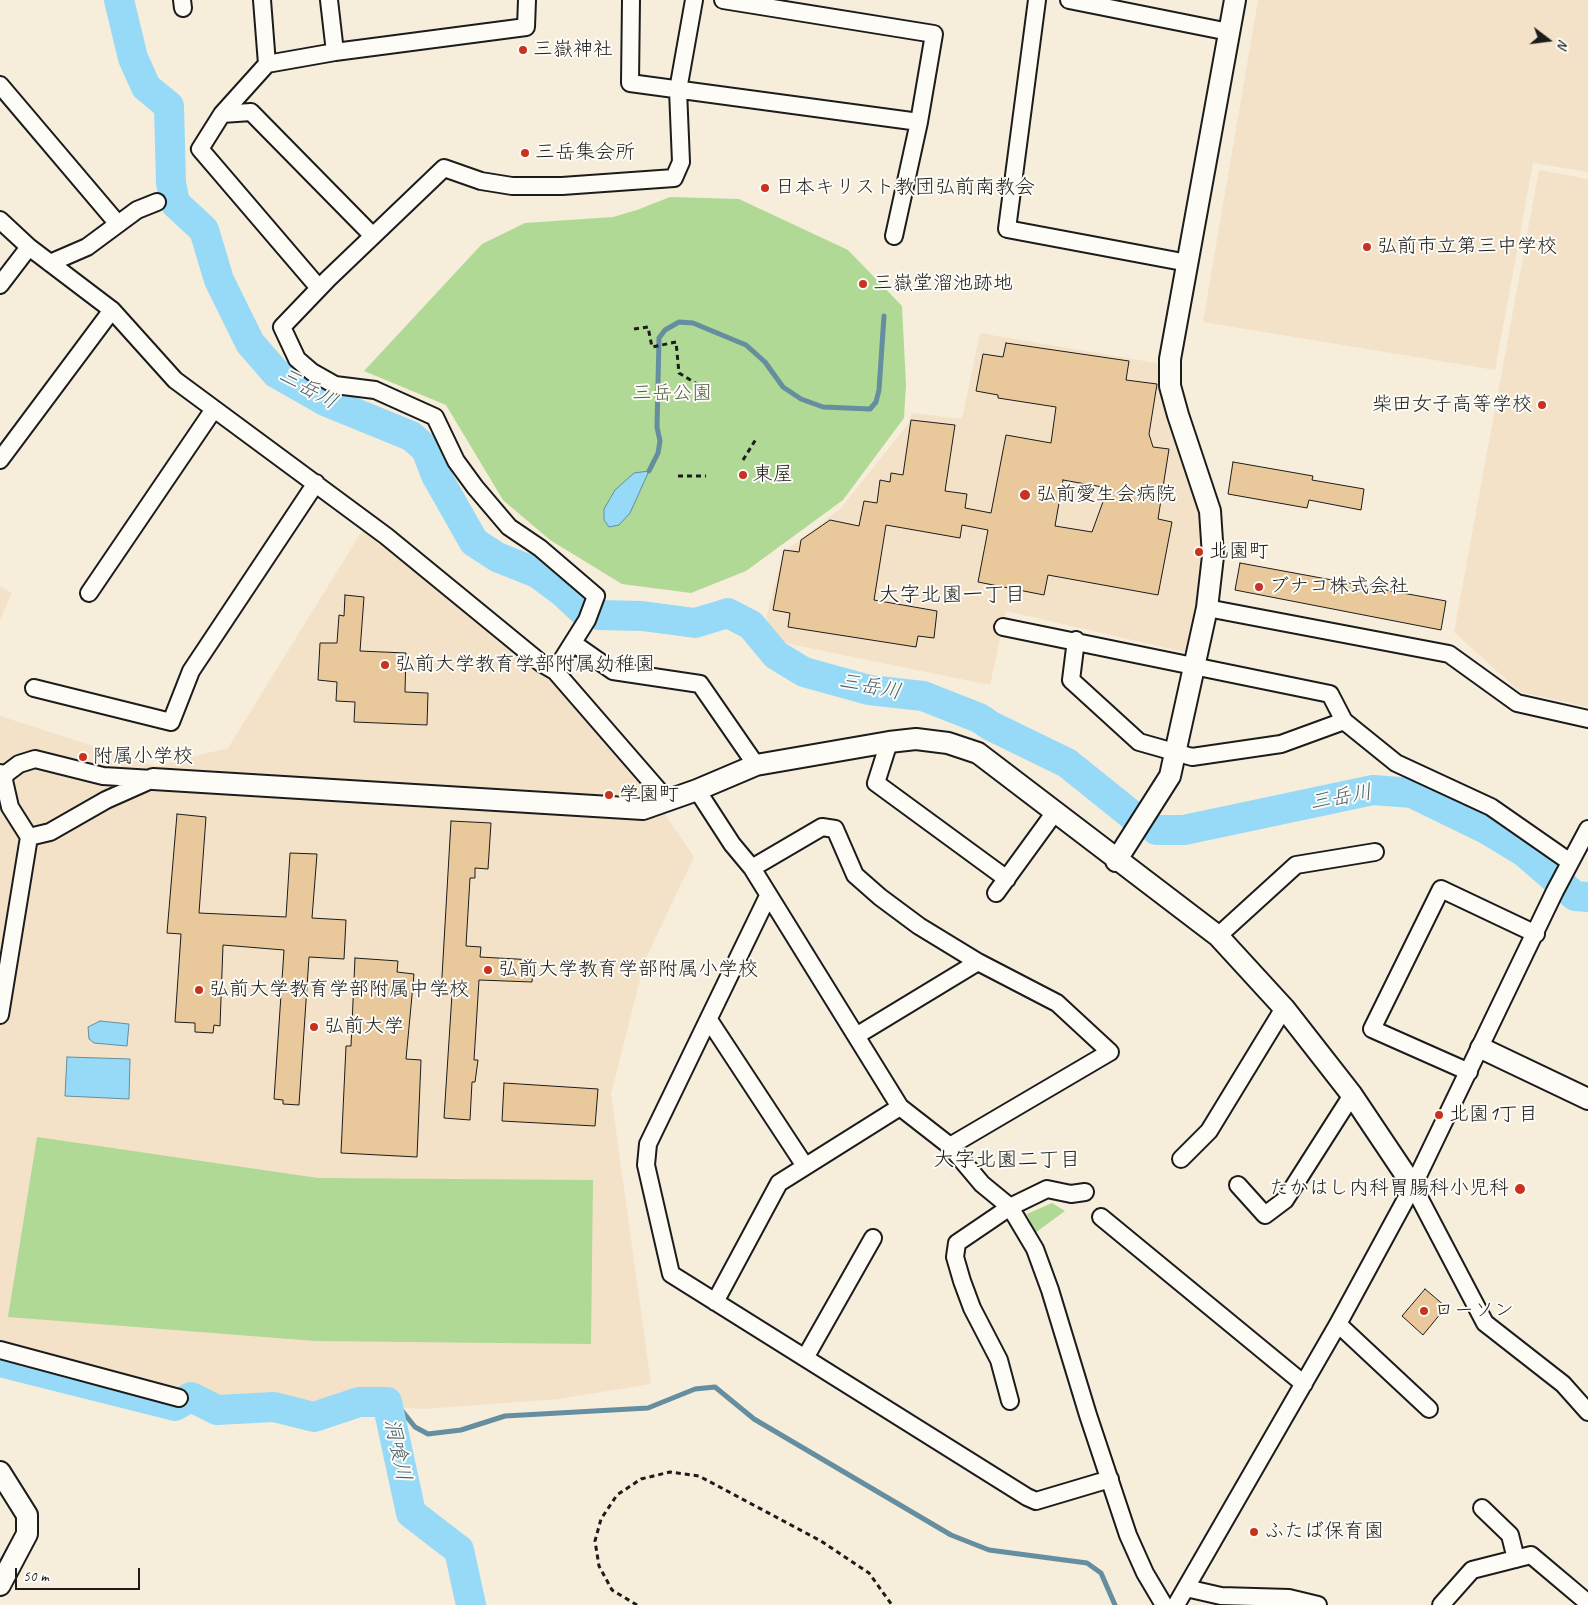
<!DOCTYPE html>
<meta charset="utf-8">
<style>
body{margin:0}
#map{position:relative;width:1588px;height:1605px;overflow:hidden;background:#f7eddb;font-family:Caveat,sans-serif}
canvas{display:block}
.north{position:absolute;left:1523px;top:15px;width:50px;height:50px;-webkit-text-stroke:4px #fdfcf7;paint-order:stroke;rotate:105deg;font-size:14px;font-weight:700;line-height:20px;text-align:center;color:#1c1c1c}
.north::after{content:'';display:block;margin:auto;width:18px;height:22px;background:#1c1c1c;clip-path:polygon(50% 0,100% 100%,50% 72%,0 100%)}
.scale{position:absolute;left:15px;top:1568px;width:125px;height:22px;box-sizing:border-box;border:2px solid #1c1c1c;border-top:0;padding-left:6px;font-size:15px;line-height:18px;white-space:nowrap;color:#1c1c1c;-webkit-text-stroke:4px #fdfcf7;paint-order:stroke}
</style>
<div id="map">
<canvas width="1588" height="1605"></canvas>
<div class="north">N</div>
<div class="scale">50 m</div>
</div>
<script>
const context = document.querySelector('canvas').getContext('2d');
context.lineJoin = 'round';
function fill(path, color) { context.fillStyle = color; context.fill(path, 'evenodd'); }
const poly = rows => new Path2D(rows.map(r => 'M' + r).join(''));
function trace(path, color, width, dash) { context.strokeStyle = color; context.lineWidth = width; context.lineCap = dash ? 'butt' : 'round'; context.setLineDash(dash || []); context.stroke(path); }
function label(font, color, halo, rows, align = 'center') {
  context.font = font + ' Caveat,"Klee One",sans-serif'; context.lineWidth = 4; context.setLineDash([]); context.textBaseline = 'middle'; context.strokeStyle = halo; context.fillStyle = color; for (const [text, x, y, turn = 0] of rows) {
    context.save(); context.translate(x, y); context.rotate((+turn || 0) * Math.PI / 180); context.textAlign = isNaN(turn) ? turn : align; if (halo) context.strokeText(text, 0, 0); context.fillText(text, 0, 0); context.restore();
  }
}
fill(poly([
 [1258,0,1588,0,1588,172,1533,163,1495,370,1203,322],
 [1539,170,1588,179,1588,707,1520,692,1454,632],
 [980,333,1162,364,1201,510,1204,569,1200,610,1189,653,1006,611,990,685,780,642,766,618,784,552,840,509,908,424,912,413,962,419],
 [362,531,549,676,641,779,694,857,645,960,611,1094,651,1384,558,1399,425,1409,202,1393,0,1342,0,716,155,766,228,748],
 [0,586,12,593,0,620]
]), '#f3e2c8');
fill(poly([
 [670,197,739,199,848,250,902,306,906,385,904,418,843,500,746,571,691,593,622,584,550,540,503,500,446,405,364,371,482,244,525,223,613,217,637,210],
 [37,1137,318,1178,593,1180,591,1344,315,1341,8,1317],
 [1052,1203,1065,1211,1035,1233,1027,1214]
]), '#b0d995');
const water = poly([
 [649,471,630,513,619,525,609,527,604,520,604,509,615,490,634,473,649,471],
 [100,1021,129,1024,127,1046,94,1043,89,1039,88,1027,100,1021],
 [67,1057,130,1059,129,1099,65,1096,67,1057]
]);
fill(water, '#96daf8');
trace(water, '#658ea0', 1);
trace(poly([
 [649,471,658,453,660,441,657,427,659,338,665,330,679,322,693,323,746,345,765,362,783,387,801,399,823,407,870,409,876,402,879,390,884,316],
 [387,1402,399,1407,415,1427,428,1434,461,1430,505,1416,648,1408,695,1389,715,1387,754,1419,951,1535,989,1550,1087,1563,1101,1573,1115,1605]
]), '#658ea0', 5);
trace(poly([
 [119,0,133,58,146,87,169,106,171,183,175,203,204,230,219,280,250,343,276,373,325,401,411,436,426,449,436,475,474,542,497,557,537,573,564,593,582,610],
 [599,615,642,616,695,623,728,613,751,625,776,655,804,672,869,690,923,696,979,718,991,726,1067,763,1133,816],
 [1156,830,1184,830,1373,790,1412,793,1486,829,1524,852,1575,896,1588,897],
 [0,1362,175,1406,191,1397,217,1410,274,1407,314,1417,359,1402,387,1402,411,1513,459,1550,471,1605]
]), '#96daf8', 30);
const building = poly([
 [1006,343,1129,361,1126,380,1157,384,1149,434,1153,447,1169,449,1158,519,1172,522,1158,595,1048,575,1044,595,978,582,988,530,962,525,960,538,886,525,874,600,937,611,934,638,918,636,916,647,788,627,790,613,773,610,784,550,799,552,801,540,830,520,859,526,864,501,877,503,880,480,890,482,891,473,903,475,911,420,955,425,945,491,967,494,965,508,991,513,1006,435,1051,443,1056,407,998,398,998,395,976,391,983,354,1003,357,1006,343],
 [1063,480,1108,488,1092,532,1055,526,1063,480],
 [1233,462,1313,476,1312,480,1364,489,1361,510,1309,500,1307,508,1228,494,1233,462],
 [1240,563,1446,601,1441,630,1235,590,1240,563],
 [345,595,364,597,360,651,406,653,405,692,428,693,427,725,354,722,355,702,336,701,337,682,318,680,320,643,337,643,339,615,344,616,345,595],
 [177,814,206,817,199,913,286,917,290,853,317,854,312,918,346,920,344,959,309,957,299,1105,283,1104,283,1100,274,1099,284,950,223,945,220,1026,214,1025,213,1033,195,1032,195,1023,175,1022,181,934,167,933,177,814],
 [451,821,491,823,488,869,475,868,475,878,470,878,466,946,481,947,480,957,534,960,532,982,479,980,474,1060,478,1060,475,1082,472,1082,470,1120,444,1118,452,994,441,994,451,821],
 [355,958,398,961,397,972,414,974,406,1059,421,1060,417,1157,341,1153,346,1046,351,1046,355,958],
 [504,1083,598,1089,595,1126,502,1121,504,1083],
 [1425,1289,1446,1307,1423,1335,1402,1316,1425,1289]
]);
fill(building, '#e9c99b');
trace(building, '#1c1c1c', 1);
const minor = poly([
 [182,0,183,8],
 [262,0,267,64],
 [329,0,335,52,526,27,527,0],
 [631,0,630,83,919,122,894,236],
 [723,0,934,34,919,122],
 [1037,0,1007,229,1188,263],
 [1069,0,1229,32],
 [0,85,118,224],
 [222,114,251,112,373,236],
 [0,220,29,247,112,310,175,380,386,536,541,663,555,671,667,800],
 [50,263,87,247,137,210,157,202],
 [0,285,29,247],
 [319,288,200,149,222,114,267,64,335,52],
 [0,460,112,310],
 [89,593,214,409],
 [1207,608,1449,654,1517,703,1588,719],
 [1003,627,1330,694,1344,721,1396,763,1491,807,1570,862],
 [1076,640,1071,680,1139,742,1192,757,1281,744,1344,721],
 [573,643,613,671,700,684,756,765],
 [555,671,587,620,596,596,540,548,509,527,475,487,456,461,435,417,375,390,335,385,312,372,297,359,282,327,328,279,444,168,481,181,512,186,562,186,674,178,681,162,678,90,694,0],
 [34,688,171,722,191,671,316,483],
 [889,742,876,783,1007,879],
 [697,790,732,844,752,868,900,1107,950,1146,982,1184,1010,1207,1035,1249,1050,1290,1088,1415,1128,1535,1145,1573,1164,1605],
 [29,837,50,832,106,800,151,780],
 [752,868,822,827,835,829,855,875,880,897,919,926,978,962,1057,1003,1110,1052,950,1146],
 [996,893,1055,812],
 [768,896,648,1144,646,1165,671,1274,1027,1497,1036,1501,1110,1479],
 [1218,936,1296,865,1375,852],
 [0,1015,29,837,10,807,3,776,19,764,35,759,103,776,153,779],
 [709,1020,805,1166],
 [856,1036,978,962],
 [1469,1072,1372,1029,1441,889,1536,934],
 [1181,1159,1209,1131,1284,1008],
 [1238,1185,1265,1215,1285,1200,1352,1095],
 [1413,1186,1485,1323,1563,1384,1588,1412],
 [1101,1217,1304,1384],
 [715,1302,779,1183,900,1107],
 [1338,1324,1429,1409],
 [0,1350,179,1398],
 [805,1358,873,1238],
 [1010,1401,999,1360,972,1308,962,1281,955,1257,957,1243,1010,1207,1047,1189,1071,1194,1085,1192],
 [1482,1508,1510,1535,1516,1559],
 [1186,1588,1221,1596,1289,1598,1318,1605],
 [1176,1605,1338,1324,1413,1186,1555,891,1588,829],
 [1441,1605,1472,1570,1531,1555,1588,1603]
]);
const tertiary = poly([
 [0,775,3,776],
 [153,779,643,809,697,790,756,765,889,742,916,739,948,743,978,753,1218,936,1284,1008,1352,1095,1413,1186],
 [1116,861,1170,776,1207,608,1213,556,1210,511,1178,415,1170,386,1170,359,1235,0],
 [1481,1048,1588,1099],
 [0,1472,27,1515,27,1534,0,1585]
]);
trace(minor, '#1c1c1c', 20);
trace(tertiary, '#1c1c1c', 24);
trace(poly([
 [634,329,648,327,652,347,676,342,679,373,697,384],
 [743,460,756,439],
 [678,476,706,476],
 [637,1605,612,1590,599,1566,595,1541,601,1519,617,1495,641,1479,670,1472,699,1476,821,1541,869,1573,892,1605]
]), '#1c1c1c', 3, [5, 4]);
trace(minor, '#fdfcf7', 16);
trace(tertiary, '#fdfcf7', 20);
for (const [x, y, r, color] of [
 [523,50,5,"#c8321e"],
 [525,153,5,"#c8321e"],
 [765,188,5,"#c8321e"],
 [1367,247,5,"#c8321e"],
 [863,284,5,"#c8321e"],
 [1542,405,5,"#c8321e"],
 [743,475,5,"#c8321e"],
 [1025,495,6,"#c8321e"],
 [1199,552,5,"#c8321e"],
 [1259,587,5,"#c8321e"],
 [385,665,5,"#c8321e"],
 [83,757,5,"#c8321e"],
 [609,795,5,"#c8321e"],
 [488,970,5,"#c8321e"],
 [199,990,5,"#c8321e"],
 [314,1027,5,"#c8321e"],
 [1439,1115,5,"#c8321e"],
 [1520,1189,6,"#c8321e"],
 [1424,1311,5,"#c8321e"],
 [1254,1532,5,"#c8321e"]
]) { const dot = new Path2D(); dot.arc(x, y, r, 0, 2 * Math.PI); context.fillStyle = color; context.fill(dot); trace(dot, '#fdfcf7', 2); }
label('20px', '#1c1c1c', '#fdfcf7', [
 ["三嶽神社",533,50],
 ["三岳集会所",535,153],
 ["日本キリスト教団弘前南教会",775,188],
 ["弘前市立第三中学校",1377,247],
 ["三嶽堂溜池跡地",873,284],
 ["柴田女子高等学校",1532,405,"right"],
 ["東屋",753,475],
 ["弘前愛生会病院",1036,495],
 ["北園町",1209,552],
 ["ブナコ株式会社",1269,587],
 ["弘前大学教育学部附属幼稚園",395,665],
 ["附属小学校",93,757],
 ["学園町",619,795],
 ["弘前大学教育学部附属小学校",498,970],
 ["弘前大学教育学部附属中学校",209,990],
 ["弘前大学",324,1027],
 ["北園1丁目",1449,1115],
 ["たかはし内科胃腸科小児科",1509,1189,"right"],
 ["ローソン",1434,1311],
 ["ふたば保育園",1264,1532]
], 'left');
label('20px', '#505e46', '#fdfcf7', [
 ["三岳公園",672,394]
]);
label('italic 21px', '#475e69', '#fdfcf7', [
 ["三岳川",308,389,29],
 ["三岳川",870,687,11],
 ["三岳川",1341,798,-10],
 ["洞喰川",397,1450,78]
]);
label('21px', '#1c1c1c', '#fdfcf7', [
 ["大字北園一丁目",952,595],
 ["大字北園二丁目",1007,1160]
]);
</script>
